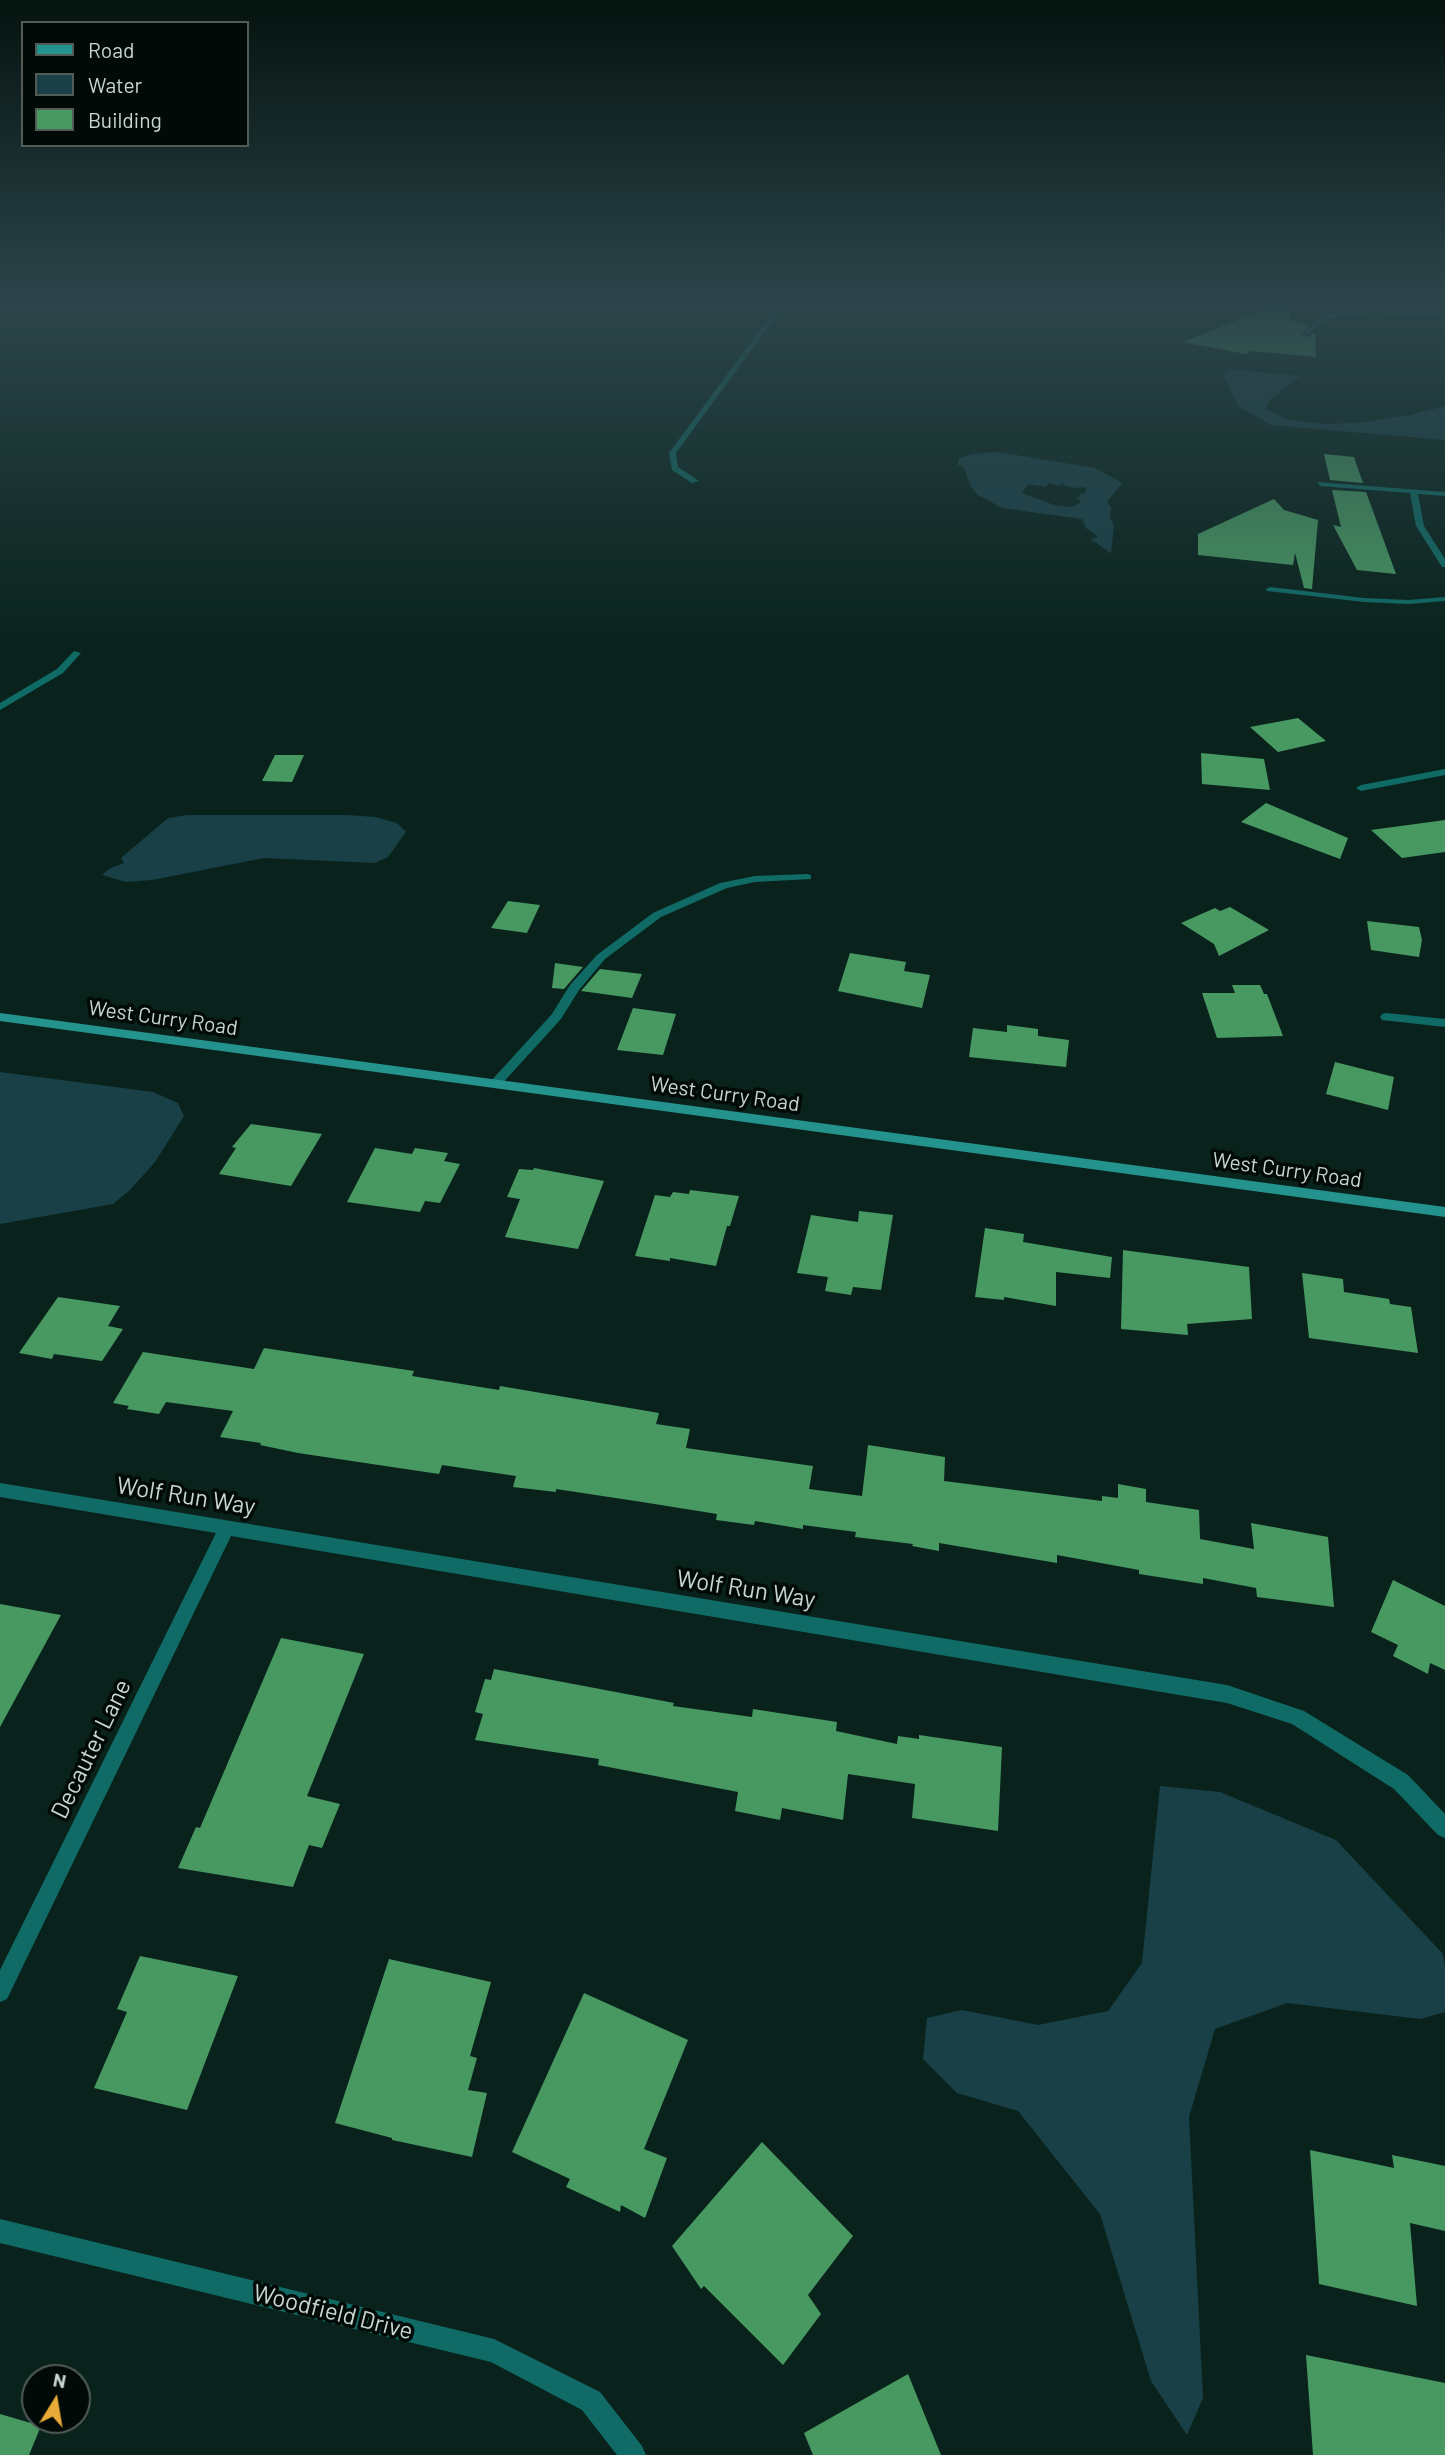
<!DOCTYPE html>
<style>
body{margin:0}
#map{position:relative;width:1445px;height:2455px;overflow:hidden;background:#09231c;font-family:Barlow,sans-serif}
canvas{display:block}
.legend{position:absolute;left:21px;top:21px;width:228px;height:126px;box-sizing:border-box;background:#020a07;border:2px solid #515c57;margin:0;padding:9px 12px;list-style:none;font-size:21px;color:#c7d6d0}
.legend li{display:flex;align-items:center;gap:14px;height:35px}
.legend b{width:35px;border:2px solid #515c57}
.north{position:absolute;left:21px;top:2364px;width:70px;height:70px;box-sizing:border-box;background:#020a07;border:2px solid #515c57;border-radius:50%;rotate:11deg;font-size:19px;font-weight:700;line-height:28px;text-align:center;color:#c7d6d0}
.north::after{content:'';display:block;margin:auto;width:24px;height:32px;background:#eaaa39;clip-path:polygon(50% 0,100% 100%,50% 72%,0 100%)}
</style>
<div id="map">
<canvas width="1445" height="2455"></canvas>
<ul class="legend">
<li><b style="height:9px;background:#25938d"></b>Road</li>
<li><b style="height:19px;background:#184046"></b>Water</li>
<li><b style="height:19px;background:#489862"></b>Building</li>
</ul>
<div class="north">N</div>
</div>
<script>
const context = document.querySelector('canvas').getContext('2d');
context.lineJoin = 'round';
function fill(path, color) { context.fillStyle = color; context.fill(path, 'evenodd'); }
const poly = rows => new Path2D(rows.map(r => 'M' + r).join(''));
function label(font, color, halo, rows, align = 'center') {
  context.font = font + ' Barlow,sans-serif'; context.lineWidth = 7; context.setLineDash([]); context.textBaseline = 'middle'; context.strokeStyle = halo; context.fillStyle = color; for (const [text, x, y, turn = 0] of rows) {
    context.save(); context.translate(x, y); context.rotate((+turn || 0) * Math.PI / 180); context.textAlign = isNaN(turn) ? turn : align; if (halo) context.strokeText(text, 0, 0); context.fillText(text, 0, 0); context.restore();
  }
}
fill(poly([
 [1231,369,1300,376,1269,401,1266,409,1285,419,1321,424,1356,423,1410,415,1445,406,1445,440,1271,425,1238,406,1222,373],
 [998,452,1095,468,1122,483,1107,502,1111,507,1110,518,1114,525,1111,553,1090,539,1097,538,1097,536,1086,528,1082,519,1002,508,978,495,971,487,964,468,958,465,958,459,971,454],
 [1048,483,1060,486,1062,484,1072,488,1085,487,1086,493,1079,494,1080,497,1076,498,1081,502,1072,507,1054,505,1022,493,1028,484,1046,487],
 [187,815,347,815,375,817,397,823,406,832,388,857,375,863,264,858,152,880,126,882,102,875,109,869,124,863,121,858,168,818],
 [0,1072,153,1092,178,1103,184,1116,155,1162,129,1191,113,1204,0,1224],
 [1160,1786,1220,1792,1336,1840,1443,1954,1445,1966,1445,2012,1420,2019,1287,2003,1215,2029,1189,2117,1203,2398,1187,2435,1151,2381,1100,2214,1018,2111,957,2093,923,2059,927,2018,962,2010,1038,2025,1108,2011,1142,1963]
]), '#184046');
fill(poly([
 [1279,304,1292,304,1289,319,1308,326,1302,335,1308,337,1315,332,1316,357,1251,351,1246,354,1183,342],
 [1324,454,1354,457,1363,483,1330,480],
 [1332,490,1366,492,1396,574,1357,570,1333,525,1341,527],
 [1274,499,1284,510,1318,520,1312,589,1304,588,1295,553,1293,565,1198,555,1198,534],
 [1298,718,1326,741,1278,752,1250,727],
 [1201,753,1264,759,1270,790,1202,784],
 [275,755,304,755,292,782,262,781],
 [1266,803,1348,838,1340,859,1241,822],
 [1445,820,1445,852,1402,858,1371,830],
 [508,901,540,905,527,933,491,928],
 [1230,907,1269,930,1219,956,1214,944,1181,923,1215,908,1220,911],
 [1367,921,1419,927,1422,940,1419,957,1371,950],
 [850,953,906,962,904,971,930,975,922,1008,838,991],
 [555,963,583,967,564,989,552,988],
 [600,969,642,974,632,998,581,991],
 [1232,985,1260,985,1264,994,1267,994,1283,1036,1217,1038,1202,993,1235,993],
 [633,1008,676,1014,663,1055,617,1050],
 [1007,1025,1038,1029,1038,1036,1069,1040,1066,1067,969,1057,973,1028,1007,1032],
 [1335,1062,1394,1077,1388,1110,1326,1094],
 [251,1124,322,1134,291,1186,219,1174,236,1148,232,1147],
 [375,1148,412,1154,415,1148,448,1153,444,1161,460,1164,440,1203,425,1201,420,1212,347,1202],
 [534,1168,604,1181,578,1249,505,1237,520,1199,507,1197,519,1169,533,1170],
 [690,1190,739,1196,730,1226,727,1226,716,1266,670,1258,670,1261,635,1256,655,1195,670,1197,673,1192,689,1194],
 [859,1211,893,1215,881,1290,853,1287,851,1295,825,1291,828,1277,797,1273,811,1215,858,1222],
 [985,1228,1024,1234,1023,1242,1112,1257,1110,1278,1056,1272,1056,1306,1004,1297,1004,1300,975,1297],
 [1123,1250,1249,1267,1252,1319,1187,1324,1188,1335,1121,1329],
 [1302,1273,1343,1279,1344,1292,1389,1299,1390,1304,1411,1307,1418,1353,1309,1338],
 [58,1297,120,1306,108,1326,123,1329,102,1361,54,1354,52,1359,19,1353],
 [264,1348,414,1371,412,1376,499,1390,500,1386,659,1413,656,1424,690,1429,686,1448,813,1466,809,1489,862,1496,868,1445,945,1457,944,1481,1102,1501,1102,1496,1118,1498,1118,1484,1146,1489,1146,1502,1199,1510,1200,1539,1254,1549,1251,1523,1328,1537,1334,1607,1257,1597,1256,1588,1203,1578,1203,1584,1139,1574,1139,1570,1057,1555,1057,1563,939,1543,939,1551,912,1546,913,1544,855,1537,856,1532,803,1525,803,1529,755,1521,754,1525,716,1520,717,1514,642,1502,556,1489,556,1492,513,1487,516,1476,442,1465,439,1474,298,1453,260,1445,261,1443,220,1437,233,1411,166,1402,159,1414,127,1409,129,1406,113,1403,143,1352,254,1369],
 [1393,1580,1445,1606,1445,1670,1430,1663,1428,1674,1393,1656,1398,1645,1371,1632],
 [0,1604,61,1615,0,1727],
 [281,1638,364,1654,307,1796,340,1804,322,1848,309,1845,293,1887,178,1868,196,1827,200,1828],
 [494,1669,674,1703,673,1706,752,1717,753,1709,837,1722,836,1731,897,1744,898,1736,919,1739,919,1735,1002,1747,998,1831,912,1818,915,1784,848,1774,843,1820,782,1808,780,1820,735,1811,738,1792,598,1765,599,1759,475,1740,483,1714,475,1712,485,1679,491,1680],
 [140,1956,238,1976,187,2110,94,2088,127,2012,117,2009],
 [389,1959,491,1982,470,2056,477,2058,468,2090,487,2093,472,2157,392,2140,392,2138,335,2123],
 [584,1993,688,2040,644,2149,667,2158,645,2218,621,2205,620,2212,566,2187,570,2179,512,2152],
 [762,2142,853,2236,808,2295,821,2314,783,2365,704,2286,701,2289,672,2246],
 [1310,2150,1394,2168,1392,2155,1445,2166,1445,2231,1410,2223,1417,2306,1319,2284],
 [1306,2355,1445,2383,1445,2455,1313,2455],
 [908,2374,941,2455,813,2455,804,2433],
 [0,2414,41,2426,29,2455,0,2455]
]), '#489862');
fill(poly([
 [779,304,785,304,676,453,678,467,699,481,692,483,672,470,669,453,779,304],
 [74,651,81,653,63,673,0,710,0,703,57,669,74,651],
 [807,874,811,875,811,879,755,882,727,888,661,917,605,959,579,990,561,1019,499,1087,491,1087,489,1084,491,1081,552,1014,570,985,597,955,653,913,720,883,755,876,807,874]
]), '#106b66');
fill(poly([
 [1372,309,1445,312,1445,316,1372,313,1338,316,1326,319,1309,334,1304,333,1322,317,1338,312,1372,309],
 [1317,482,1445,492,1445,496,1418,494,1424,526,1445,559,1445,567,1442,567,1416,526,1410,493,1320,486,1317,482],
 [1270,587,1364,598,1408,600,1445,597,1445,601,1408,604,1364,602,1267,591,1266,589,1270,587],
 [1445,769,1445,775,1361,791,1356,788,1361,785,1445,769],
 [1386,1013,1445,1019,1445,1027,1382,1020,1380,1017,1382,1014,1386,1013],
 [0,1483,1227,1685,1304,1711,1408,1775,1445,1814,1445,1838,1438,1835,1394,1789,1292,1724,1227,1703,231,1536,7,1999,0,2002,0,1970,216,1533,0,1497,0,1483],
 [0,2219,494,2339,600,2392,642,2446,646,2455,617,2455,582,2410,491,2362,0,2243,0,2219]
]), '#106b66');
fill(poly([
 [0,1013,1445,1207,1445,1217,0,1021,0,1013]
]), '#25938d');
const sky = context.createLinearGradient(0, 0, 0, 648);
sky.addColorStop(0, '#05130f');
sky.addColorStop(0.47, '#2c454b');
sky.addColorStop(1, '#2c454b00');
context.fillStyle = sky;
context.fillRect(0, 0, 1445, 648);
label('21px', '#c7d6d0', '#020a07', [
 ["West Curry Road",163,1018,8],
 ["West Curry Road",725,1094,8],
 ["West Curry Road",1287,1170,8]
]);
label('24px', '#c7d6d0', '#020a07', [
 ["Wolf Run Way",186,1496,9],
 ["Wolf Run Way",746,1589,9],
 ["Decauter Lane",91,1749,-64],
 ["Woodfield Drive",333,2312,14]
]);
</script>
